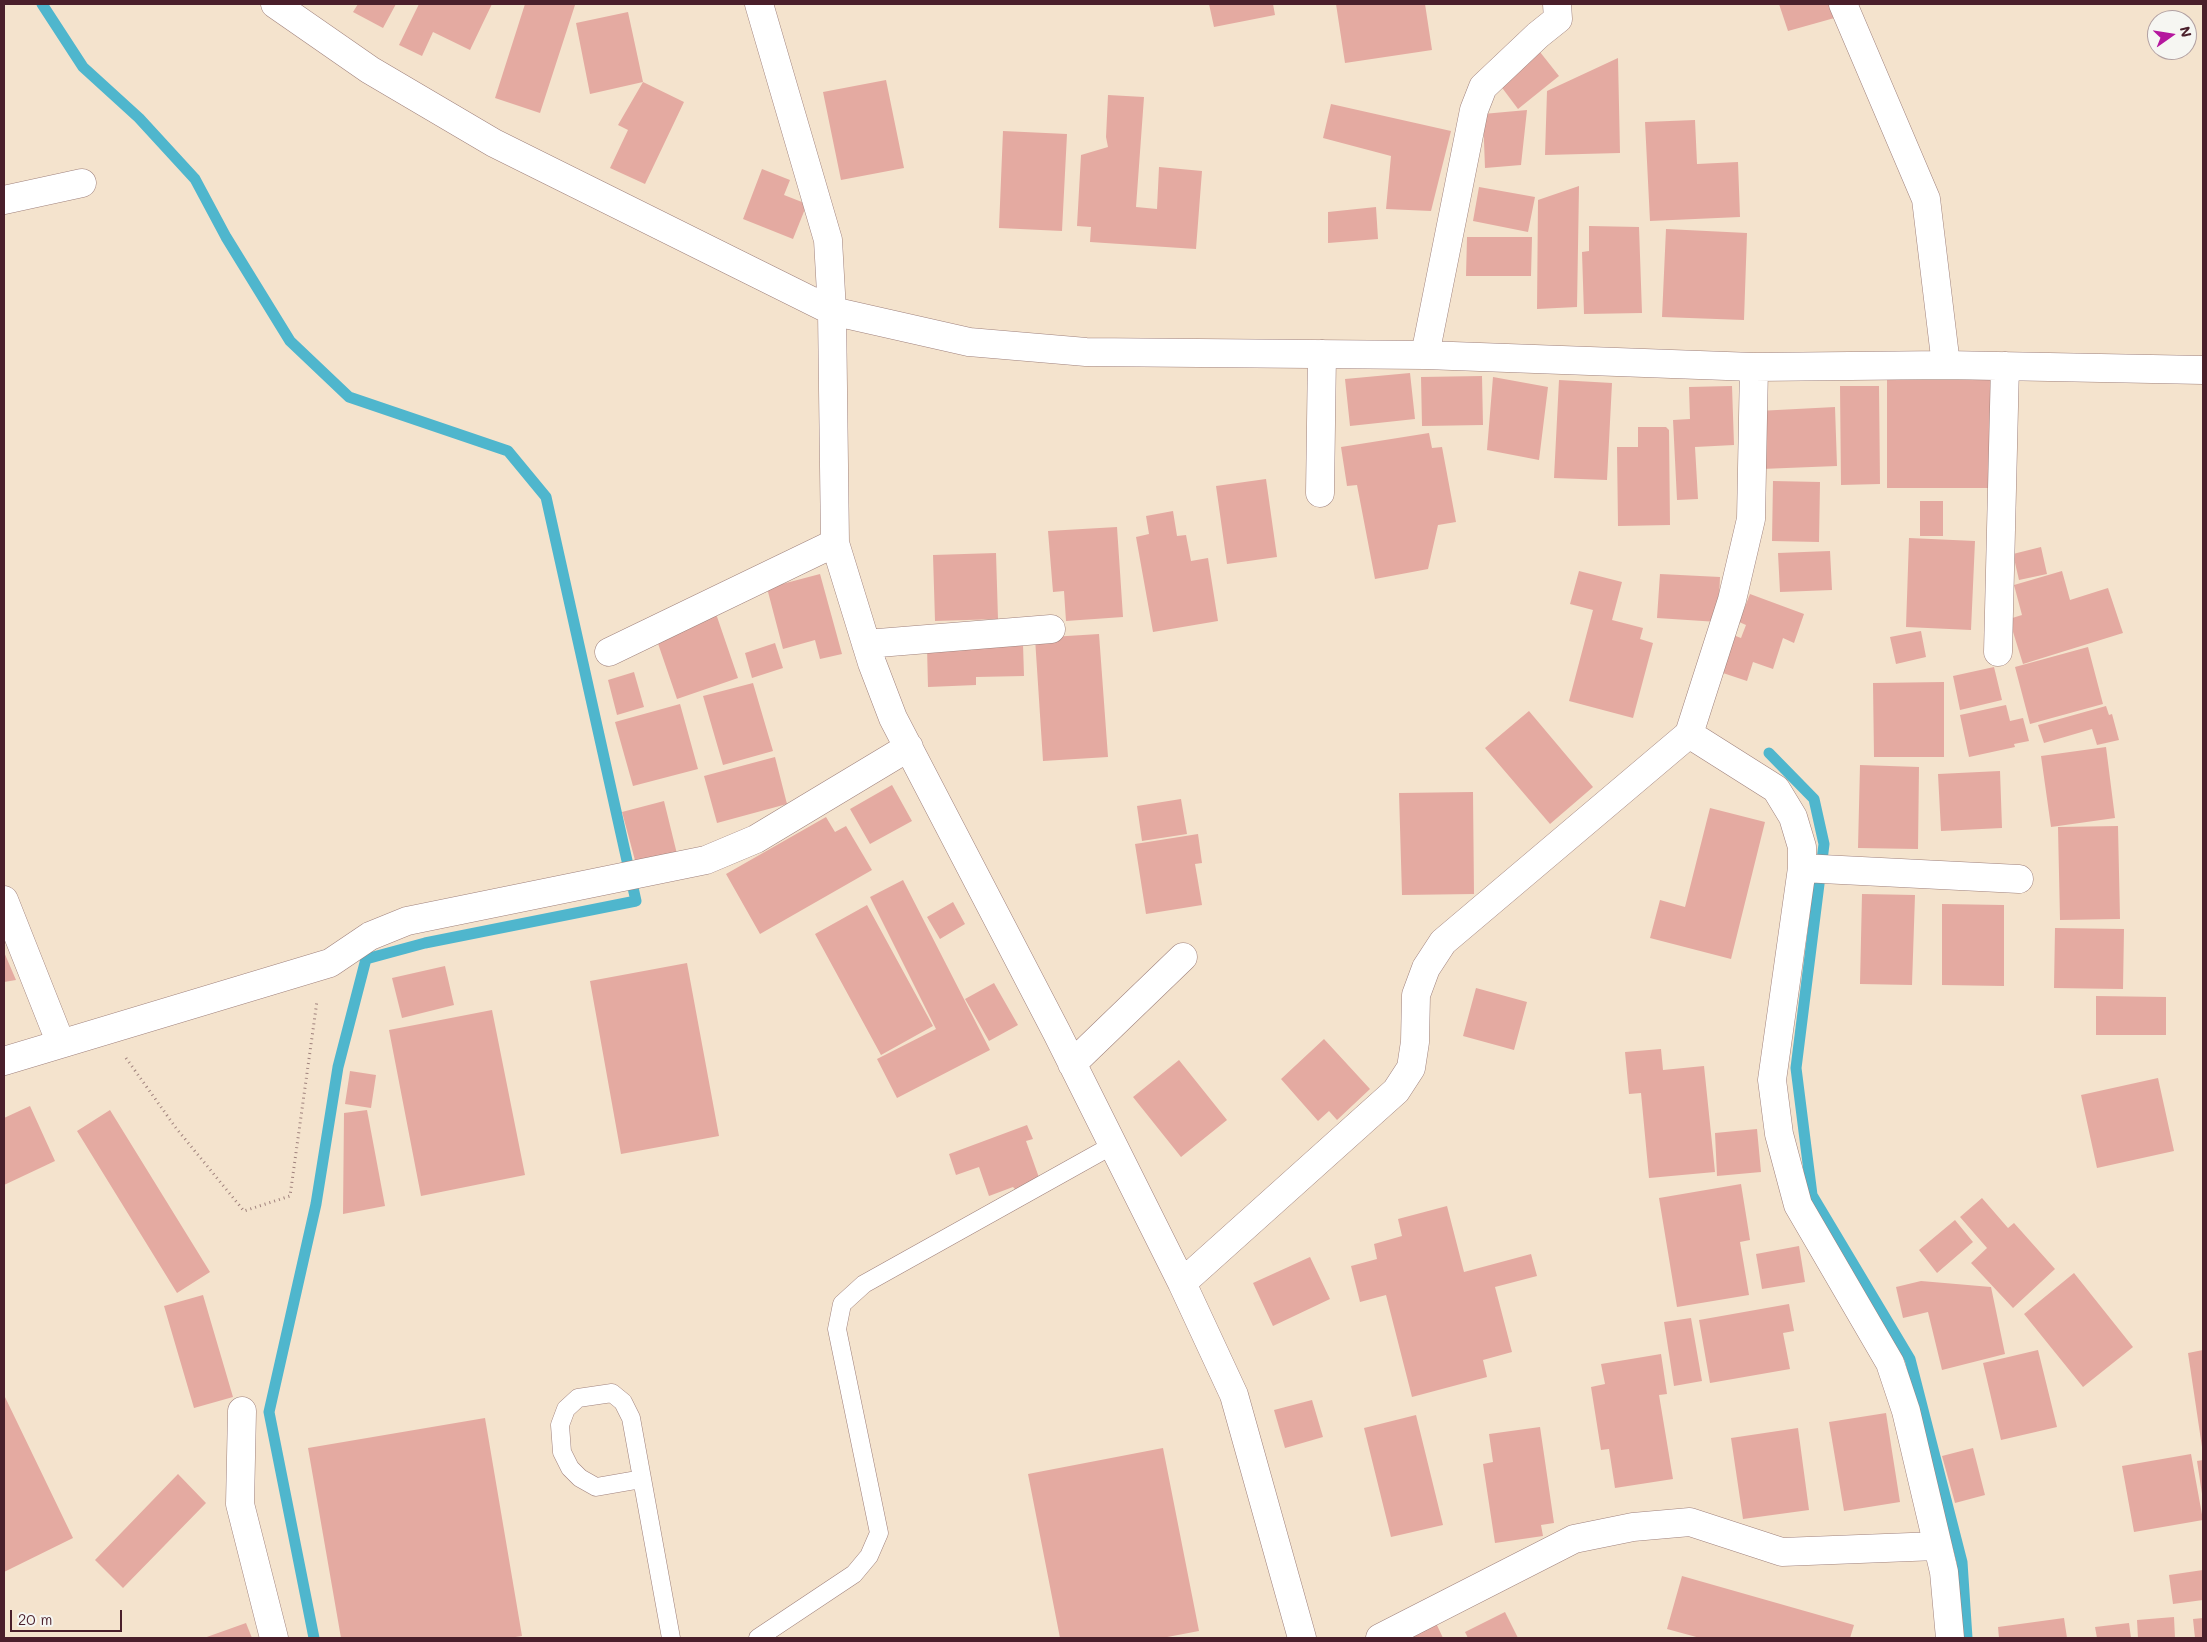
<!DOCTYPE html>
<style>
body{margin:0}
#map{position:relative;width:2207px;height:1642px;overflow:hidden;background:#f4e3cd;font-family:Mali,sans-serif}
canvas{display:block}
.frame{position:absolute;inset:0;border:5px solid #4a1f2b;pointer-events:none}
.north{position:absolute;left:2147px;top:10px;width:50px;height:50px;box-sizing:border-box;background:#f6f6f2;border:1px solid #b1a0a2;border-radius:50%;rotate:77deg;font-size:14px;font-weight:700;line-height:20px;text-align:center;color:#4a1f2b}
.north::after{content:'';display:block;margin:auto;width:18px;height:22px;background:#b5179e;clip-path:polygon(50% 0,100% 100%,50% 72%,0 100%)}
.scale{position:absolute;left:10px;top:1610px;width:112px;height:22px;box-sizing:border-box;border:2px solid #4a1f2b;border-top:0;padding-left:6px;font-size:15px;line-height:18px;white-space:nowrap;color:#4a1f2b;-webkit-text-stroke:4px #f6f6f2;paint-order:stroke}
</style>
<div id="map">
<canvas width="2207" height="1642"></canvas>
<div class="frame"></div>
<div class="north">N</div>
<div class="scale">20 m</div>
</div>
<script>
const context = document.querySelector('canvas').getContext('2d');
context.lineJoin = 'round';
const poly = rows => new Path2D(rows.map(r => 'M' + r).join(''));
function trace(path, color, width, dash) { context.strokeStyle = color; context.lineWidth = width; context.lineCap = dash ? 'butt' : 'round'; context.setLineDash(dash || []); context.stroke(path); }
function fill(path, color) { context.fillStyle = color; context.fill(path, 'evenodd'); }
trace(poly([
 [42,4,83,67,139,118,195,179,226,237,290,341,349,397,508,451,546,497,636,901,425,943,366,959,338,1067,316,1204,269,1412,314,1638],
 [1769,753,1814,799,1824,844,1796,1068,1812,1195,1910,1359,1962,1562,1967,1638]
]), '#4fb6cd', 11);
fill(poly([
 [358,4,396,4,383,28,353,12],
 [419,4,492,4,470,50,433,32,422,56,399,45],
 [525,4,575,5,540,113,495,98],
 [1209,4,1273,4,1275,15,1214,27],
 [1336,4,1425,4,1432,50,1345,63],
 [1779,4,1833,4,1838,17,1788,31],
 [628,12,643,82,684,102,645,184,610,168,628,130,618,125,643,82,590,94,576,23],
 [1540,52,1559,76,1518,109,1500,85],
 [1618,58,1620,153,1545,155,1547,91],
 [886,80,904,168,841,180,823,92],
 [1108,95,1144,97,1136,207,1157,209,1159,167,1202,171,1196,249,1090,242,1091,227,1077,226,1081,155,1108,147,1106,137],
 [1331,104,1451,131,1431,211,1386,209,1391,156,1323,138],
 [1527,110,1521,165,1485,168,1483,114],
 [1695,120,1697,164,1738,162,1740,217,1650,221,1645,122],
 [1003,131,1067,134,1062,231,999,228],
 [762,169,790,180,784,195,807,204,793,239,743,219],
 [1579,186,1577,307,1537,309,1538,200],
 [1479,187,1535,197,1528,232,1473,221],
 [1376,207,1378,239,1328,243,1328,212],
 [1589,226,1639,227,1642,313,1584,314,1582,252,1589,251],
 [1666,229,1747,233,1744,320,1662,317],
 [1467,237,1532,237,1531,276,1466,276],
 [1410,373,1415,419,1350,426,1345,379],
 [1482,376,1483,425,1422,426,1421,377],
 [1493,377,1548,387,1539,460,1487,450],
 [1559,380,1612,383,1607,480,1554,478],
 [1887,380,1990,380,1990,488,1887,488],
 [1732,386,1734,445,1695,447,1698,499,1677,500,1673,420,1690,419,1689,387],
 [1840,386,1879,386,1880,484,1841,485],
 [1835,407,1837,466,1761,469,1758,411],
 [1638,427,1666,427,1669,430,1670,525,1618,526,1617,447,1638,447],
 [1429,433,1432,448,1442,447,1456,522,1438,525,1428,569,1375,579,1357,485,1347,486,1341,447],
 [1266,479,1277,557,1227,564,1216,486],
 [1773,481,1820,482,1819,542,1772,541],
 [1920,501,1943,501,1943,536,1920,536],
 [1173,511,1177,536,1186,535,1191,561,1208,558,1218,621,1153,632,1136,537,1149,534,1146,516],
 [1117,527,1123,617,1066,621,1064,591,1053,592,1048,531],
 [1909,538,1975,541,1971,630,1906,627],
 [2041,547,2047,574,2019,580,2013,554],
 [1830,551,1832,590,1780,592,1778,553],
 [996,553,998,619,935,621,933,555],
 [1579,571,1622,582,1612,620,1643,628,1640,639,1653,643,1633,718,1569,701,1593,610,1570,604],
 [2062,571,2070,600,2108,588,2123,633,2023,664,2009,619,2022,615,2014,585],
 [820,574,842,654,820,659,815,640,783,649,767,588],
 [1660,574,1720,577,1718,622,1657,618],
 [1750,594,1804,614,1794,643,1783,638,1773,669,1753,662,1747,681,1720,672,1733,635,1741,638,1746,625,1739,622],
 [713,605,738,678,677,699,652,626],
 [1921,631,1926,657,1896,664,1890,637],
 [1099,634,1108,757,1043,761,1035,638],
 [775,643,783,668,752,678,745,653],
 [1023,644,1024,676,976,677,976,685,928,687,927,647],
 [2088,647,2103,704,2030,724,2015,667],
 [1994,667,2002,700,1960,710,1953,676],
 [634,672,644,707,617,715,608,680],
 [1944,682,1944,757,1874,757,1873,683],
 [753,683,773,751,723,765,703,696],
 [680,704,698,769,633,786,615,722],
 [2006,705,2010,721,2023,718,2029,741,2014,744,2015,747,1969,757,1960,715],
 [2106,706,2109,715,2112,714,2119,740,2097,745,2092,729,2044,743,2038,725],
 [1529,711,1593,787,1550,824,1485,748],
 [2106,747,2115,818,2051,827,2041,756],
 [775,757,787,804,717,823,704,776],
 [1860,765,1919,767,1918,849,1858,848],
 [2000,771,2002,828,1941,831,1938,774],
 [892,785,912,821,870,844,850,809],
 [1473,792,1474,894,1402,895,1399,793],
 [1181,799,1187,834,1142,841,1137,806],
 [664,801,677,854,636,864,622,812],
 [1710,808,1765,822,1731,959,1650,938,1660,900,1685,907],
 [826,817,835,832,846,826,872,870,760,934,726,874],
 [2118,826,2120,919,2060,920,2058,827],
 [1198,834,1202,863,1195,864,1202,905,1146,914,1135,844],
 [903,880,990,1050,897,1098,877,1059,936,1029,870,897],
 [1862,894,1915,895,1912,985,1860,984],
 [953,902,965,924,940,939,927,917],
 [1942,904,2004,905,2004,986,1942,985],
 [867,905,933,1026,881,1055,815,934],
 [2055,928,2124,929,2123,989,2054,988],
 [4,952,16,980,4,982],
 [687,963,719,1136,621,1154,590,981],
 [445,966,454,1005,402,1018,392,978],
 [994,983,1018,1025,989,1041,965,999],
 [1476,988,1527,1002,1514,1050,1463,1036],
 [2096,996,2166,997,2166,1035,2096,1035],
 [492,1010,525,1175,421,1196,389,1030],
 [1324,1039,1370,1089,1337,1120,1329,1111,1318,1121,1281,1079],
 [1661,1049,1663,1070,1704,1066,1715,1172,1649,1178,1641,1093,1629,1094,1625,1052],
 [1179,1060,1227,1120,1181,1157,1133,1097],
 [350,1071,376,1075,371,1108,345,1104],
 [2158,1078,2174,1151,2097,1168,2081,1095],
 [30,1106,55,1161,4,1185,4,1118],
 [110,1110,210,1272,177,1293,77,1131],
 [367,1110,385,1206,343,1214,344,1113],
 [1027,1125,1033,1139,1026,1141,1042,1186,1020,1194,1013,1187,989,1196,979,1167,956,1175,949,1154],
 [1757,1129,1761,1172,1717,1176,1715,1133],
 [1741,1184,1750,1240,1740,1242,1749,1295,1677,1307,1659,1198],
 [1982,1198,2008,1228,2014,1223,2055,1269,2013,1308,1971,1263,1987,1248,1960,1217],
 [1447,1206,1464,1272,1531,1254,1537,1276,1495,1287,1512,1352,1483,1360,1487,1377,1412,1397,1386,1295,1360,1302,1351,1266,1377,1259,1374,1244,1402,1236,1398,1219],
 [1955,1220,1973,1242,1937,1273,1919,1250],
 [1799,1246,1805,1282,1762,1289,1756,1254],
 [1310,1257,1330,1299,1273,1326,1253,1283],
 [2074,1273,2133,1347,2083,1387,2024,1314],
 [1921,1281,1991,1287,2005,1354,1942,1370,1928,1312,1903,1318,1896,1287],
 [203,1295,233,1397,194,1408,164,1306],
 [1789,1304,1794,1331,1783,1333,1790,1369,1710,1383,1699,1320],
 [1691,1318,1702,1381,1674,1386,1664,1322],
 [2038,1350,2057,1427,2001,1440,1983,1363],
 [2203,1350,2203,1447,2202,1447,2188,1353],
 [1661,1354,1667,1394,1659,1395,1673,1479,1615,1488,1609,1449,1601,1450,1591,1387,1605,1384,1601,1364],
 [4,1395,73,1538,4,1572],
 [1312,1400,1323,1437,1285,1448,1274,1410],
 [1886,1413,1900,1502,1844,1511,1829,1422],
 [1416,1415,1443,1525,1391,1537,1364,1428],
 [485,1418,522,1636,509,1638,341,1638,308,1448],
 [1540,1427,1554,1523,1541,1525,1543,1536,1495,1543,1483,1464,1493,1462,1489,1434],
 [1798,1428,1809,1510,1743,1519,1731,1438],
 [1163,1448,1199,1631,1162,1638,1060,1638,1028,1474],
 [1973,1448,1985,1495,1955,1503,1942,1456],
 [2191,1454,2203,1520,2134,1532,2122,1466],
 [2203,1460,2203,1494,2202,1494,2197,1461],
 [178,1474,206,1503,123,1588,95,1560],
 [2203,1570,2203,1600,2173,1604,2169,1575],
 [1682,1576,1854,1625,1850,1638,1700,1638,1667,1629],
 [1505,1612,1518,1638,1468,1638,1465,1632],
 [2174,1617,2175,1638,2138,1638,2137,1620],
 [2064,1618,2067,1638,1999,1638,1998,1627],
 [2203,1618,2203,1638,2195,1638,2193,1619],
 [1435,1621,1443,1638,1400,1638],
 [246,1623,252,1638,204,1638],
 [2129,1623,2131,1638,2097,1638,2095,1627]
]), '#e4aaa1');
const lane = poly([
 [642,1479,596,1487,580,1478,570,1468,562,1452,560,1425,566,1409,578,1398,612,1393,623,1402,631,1418,671,1638],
 [758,1638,854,1574,869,1556,879,1533,837,1329,842,1304,864,1284,1113,1145]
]);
const street = poly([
 [275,4,370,70,494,143,832,311,969,342,1086,352,1425,355,1754,367,1946,365,2203,370],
 [759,4,828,240,832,311,835,543,872,663,893,718,1057,1033,1182,1283,1234,1395,1302,1638],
 [1843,4,1926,199,1946,365],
 [4,200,82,183],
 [1425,355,1474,110,1483,87,1538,35,1558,19,1557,4],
 [1320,493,1322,354],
 [866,644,1051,629],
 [609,652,835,543],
 [1998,652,2005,366],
 [1689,734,1776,789,1793,817,1802,847,1802,868,1772,1080,1779,1134,1798,1205,1890,1363,1906,1411,1944,1572,1950,1638],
 [1802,868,2019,879],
 [4,900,61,1044],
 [4,1061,330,963,370,936,407,921,706,860,756,839,909,747],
 [1072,1064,1183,957],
 [1182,1283,1396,1091,1411,1068,1415,1042,1416,995,1426,968,1443,942,1689,734,1732,600,1751,519,1754,367],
 [242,1411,240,1504,274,1638],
 [1380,1638,1574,1539,1633,1527,1690,1522,1782,1552,1937,1546]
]);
trace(lane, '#9f817c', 19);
trace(street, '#9f817c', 29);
trace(poly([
 [126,1058,176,1128,244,1211,290,1196,317,1001]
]), '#9f817c', 3, [1, 4]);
trace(lane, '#fff', 18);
trace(street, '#fff', 28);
</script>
